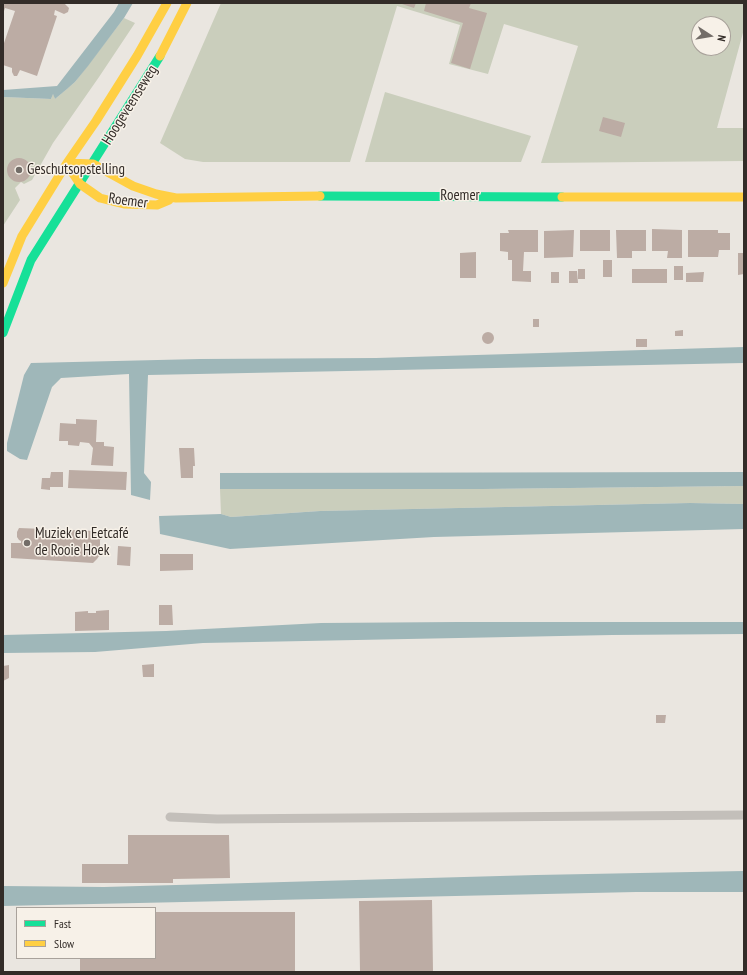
<!DOCTYPE html>
<meta charset="utf-8">
<style>
body{margin:0}
#map{position:relative;width:747px;height:975px;overflow:hidden;background:#eae6e0;font-family:"PT Sans Narrow",sans-serif}
canvas{display:block}
.frame{position:absolute;inset:0;border:4px solid #332c28;pointer-events:none}
.legend{position:absolute;left:16px;top:907px;width:140px;height:52px;box-sizing:border-box;background:#f7f1e8;border:1px solid #a9a29b;margin:0;padding:5px 7px;list-style:none;font-size:12px;color:#332c28}
.legend li{display:flex;align-items:center;gap:8px;height:20px}
.legend b{width:20px;border:1px solid #a9a29b}
.north{position:absolute;left:691px;top:16px;width:40px;height:40px;box-sizing:border-box;background:#f7f1e8;border:1px solid #a9a29b;border-radius:50%;rotate:102deg;font-size:11px;font-weight:700;line-height:16px;text-align:center;color:#332c28}
.north::after{content:'';display:block;margin:auto;width:14px;height:18px;background:#736d68;clip-path:polygon(50% 0,100% 100%,50% 72%,0 100%)}
</style>
<div id="map">
<canvas width="747" height="975"></canvas>
<div class="frame"></div>
<ul class="legend">
<li><b style="height:5px;background:#16e098"></b>Fast</li>
<li><b style="height:5px;background:#ffcf43"></b>Slow</li>
</ul>
<div class="north">N</div>
</div>
<script>
const context = document.querySelector('canvas').getContext('2d');
context.lineJoin = 'round';
function fill(path, color) { context.fillStyle = color; context.fill(path, 'evenodd'); }
const poly = rows => new Path2D(rows.map(r => 'M' + r).join(''));
function trace(path, color, width, dash) { context.strokeStyle = color; context.lineWidth = width; context.lineCap = dash ? 'butt' : 'round'; context.setLineDash(dash || []); context.stroke(path); }
function label(font, color, halo, rows, align = 'center') {
  context.font = font + ' "PT Sans Narrow",sans-serif'; context.lineWidth = 3; context.setLineDash([]); context.textBaseline = 'middle'; context.strokeStyle = halo; context.fillStyle = color; for (const [text, x, y, turn = 0] of rows) {
    context.save(); context.translate(x, y); context.rotate((+turn || 0) * Math.PI / 180); context.textAlign = isNaN(turn) ? turn : align; if (halo) context.strokeText(text, 0, 0); context.fillText(text, 0, 0); context.restore();
  }
}
fill(poly([
 [221,3,744,3,744,29,717,128,744,128,744,161,541,163,578,46,504,24,488,74,449,64,460,25,397,6,350,162,203,162,185,159,160,143],
 [699,24,723,24,723,48,699,48],
 [124,18,135,23,99,77,53,143,32,180,24,184,21,182,15,188,20,200,3,226,3,97,51,99,53,93,55,99,75,82],
 [385,92,531,136,521,162,365,162],
 [744,486,744,504,690,503,320,511,231,517,221,514,220,489,483,489]
]), '#cacebc');
fill(poly([
 [119,3,133,3,124,18,88,66,75,82,67,89,55,99,53,94,51,99,3,97,3,90,57,86,114,12],
 [744,347,744,363,148,375,144,473,151,482,150,500,131,495,129,374,61,378,52,387,27,460,20,459,7,451,7,443,24,375,31,363,200,359,376,358],
 [744,472,744,486,483,489,220,489,220,473],
 [690,503,744,504,744,529,434,537,230,549,160,534,159,516,221,514,231,517,320,511],
 [457,622,744,622,744,634,612,635,203,643,95,652,3,653,3,635,166,631,321,623],
 [744,871,744,892,636,892,3,906,3,886,104,887,536,875]
]), '#9fb7b9');
fill(poly([
 [3,3,64,3,69,8,68,12,64,14,55,10,54,15,57,16,37,76,20,70,17,76,14,76,12,72,12,68,3,65,3,46,15,11,5,8,3,14],
 [399,3,416,3,414,8],
 [426,3,471,3,469,8,487,13,470,69,451,63,463,23,424,11],
 [603,117,625,123,621,137,599,131],
 '7 170a12 12 0 1 1 24 0a12 12 0 1 1-24 0Z',
 [652,229,682,230,682,258,667,258,668,251,652,251],
 [508,230,538,230,538,252,524,252,523,271,531,271,531,282,512,281,512,260,508,260,508,252,500,251,500,233,509,233],
 [574,230,573,257,544,258,544,231],
 [580,230,610,230,610,251,580,251],
 [616,230,646,230,646,251,632,251,632,258,617,258],
 [688,230,718,230,718,233,730,233,730,250,719,250,718,257,688,257],
 [476,252,476,278,460,278,460,253],
 [738,253,744,253,744,274,738,275],
 [603,260,612,260,612,277,603,277],
 [674,266,683,266,683,280,674,280],
 [578,269,585,269,585,279,578,279],
 [632,269,667,269,667,283,632,283],
 [569,271,577,271,578,283,569,283],
 [551,272,559,272,559,283,551,283],
 [704,272,703,282,686,282,686,273],
 [533,319,539,319,539,327,533,327],
 [683,330,683,336,675,336,675,331],
 '482 338a6 6 0 1 1 12 0a6 6 0 1 1-12 0Z',
 [636,339,647,339,647,347,636,347],
 [76,419,97,420,96,442,104,442,104,446,114,447,113,466,91,465,93,448,89,443,80,442,79,446,68,445,68,441,59,441,60,423,76,424],
 [179,448,194,448,195,466,193,466,193,478,181,478],
 [69,470,127,472,126,490,68,488],
 [51,472,63,472,63,487,50,487,50,490,41,489,42,478,50,478],
 [19,528,95,531,103,538,100,540,100,547,103,550,97,559,93,563,11,558,11,543,21,543,21,541,19,540,17,537,17,532],
 [118,546,131,547,130,566,117,565],
 [160,554,193,554,193,570,160,571],
 [159,605,172,605,173,625,159,625],
 [109,610,109,630,75,631,75,612,88,611,88,613,96,613,96,611],
 [154,664,154,677,143,677,142,665],
 [9,665,9,678,3,681,3,666],
 [656,715,666,715,665,723,656,723],
 [128,835,229,835,230,878,173,879,173,883,82,883,82,864,128,864],
 [432,900,433,972,360,972,359,901],
 [155,912,295,912,295,972,80,972,80,958,155,958]
]), '#bcaca4');
trace(poly([
 [170,817,217,819,744,815]
]), '#c3bfba', 9);
trace(poly([
 [320,196,562,197],
 [3,333,31,260,160,56]
]), '#16e098', 9);
trace(poly([
 [160,56,187,3],
 [67,163,93,164,133,186,156,194,176,198,320,196],
 [72,172,80,184,100,198,124,204,157,205,169,200],
 [562,197,744,197],
 [3,283,22,236,67,163,96,121,137,56,167,3]
]), '#ffcf43', 9);
for (const [x, y, r, color] of [
 [19,170,4,"#736d68"],
 [27,543,4,"#736d68"]
]) { const dot = new Path2D(); dot.arc(x, y, r, 0, 2 * Math.PI); context.fillStyle = color; context.fill(dot); trace(dot, '#f7f1e8', 1.5); }
label('15px', '#332c28', '#f7f1e8', [
 ["Hoogeveenseweg",130,105,-58],
 ["Roemer",460,196],
 ["Roemer",128,201,7]
]);
label('15px', '#332c28', '#f7f1e8', [
 ["Geschutsopstelling",27,170],
 ["Muziek en Eetcafé",35,534],
 ["de Rooie Hoek",35,551]
], 'left');
</script>
